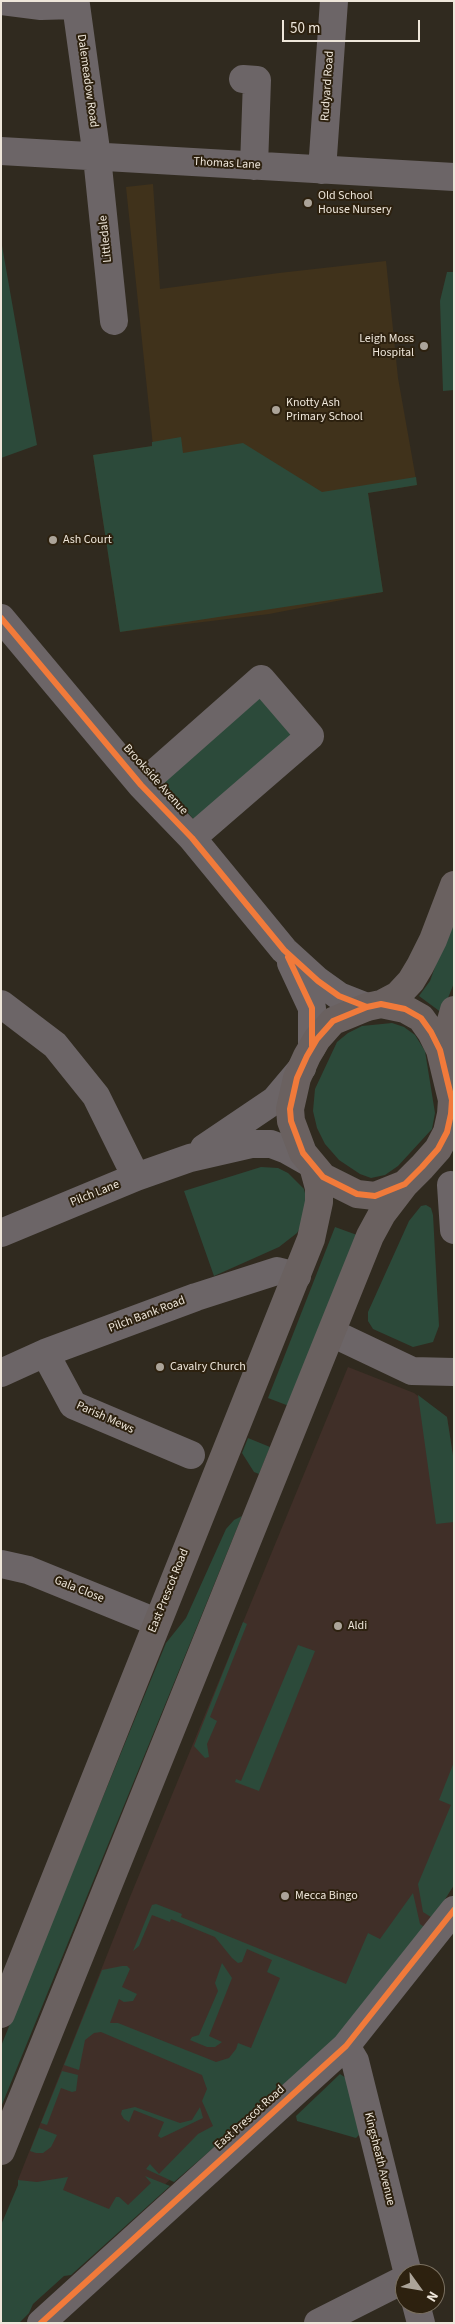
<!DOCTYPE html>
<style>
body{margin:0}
#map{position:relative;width:455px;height:2324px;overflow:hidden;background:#302a1f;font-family:"Source Sans 3",sans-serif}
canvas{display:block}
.frame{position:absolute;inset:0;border:2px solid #eee6da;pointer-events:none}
.north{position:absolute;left:395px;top:2264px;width:50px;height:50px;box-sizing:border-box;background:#2d210f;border:1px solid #7a7060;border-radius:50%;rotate:122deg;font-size:14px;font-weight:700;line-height:20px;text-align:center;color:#eee6da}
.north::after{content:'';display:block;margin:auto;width:18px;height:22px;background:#aca499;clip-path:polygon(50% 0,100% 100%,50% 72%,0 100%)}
.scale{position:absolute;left:282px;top:20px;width:138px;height:22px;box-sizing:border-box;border:2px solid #eee6da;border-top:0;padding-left:6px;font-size:15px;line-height:18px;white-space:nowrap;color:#eee6da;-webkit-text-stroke:4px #2d210f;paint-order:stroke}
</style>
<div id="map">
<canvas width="455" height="2324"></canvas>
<div class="frame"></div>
<div class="north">N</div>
<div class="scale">50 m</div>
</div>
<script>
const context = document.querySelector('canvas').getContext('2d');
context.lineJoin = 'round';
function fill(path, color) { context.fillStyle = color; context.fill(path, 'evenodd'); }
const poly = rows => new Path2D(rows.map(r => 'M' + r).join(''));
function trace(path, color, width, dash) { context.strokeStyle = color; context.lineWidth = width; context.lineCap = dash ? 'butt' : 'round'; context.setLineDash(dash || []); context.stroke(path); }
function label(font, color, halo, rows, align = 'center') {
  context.font = font + ' "Source Sans 3",sans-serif'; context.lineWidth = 4; context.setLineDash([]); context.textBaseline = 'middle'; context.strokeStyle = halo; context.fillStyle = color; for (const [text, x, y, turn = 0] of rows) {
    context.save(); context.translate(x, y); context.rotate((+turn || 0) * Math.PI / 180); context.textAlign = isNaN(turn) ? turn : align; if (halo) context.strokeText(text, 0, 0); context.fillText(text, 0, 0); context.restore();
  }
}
fill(poly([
 [348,1367,414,1393,447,1417,454,1462,454,1885,435,1915,306,2062,126,2218,18,2180,130,1897]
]), '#402f28');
fill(poly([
 [153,184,160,289,279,273,386,261,398,378,417,485,368,493,383,592,269,614,120,632,93,455,153,446,126,187]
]), '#40321b');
fill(poly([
 [1,240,37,445,1,458],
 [447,272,454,272,454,390,443,391,440,301],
 [181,437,183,453,243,443,322,492,416,477,417,485,368,493,383,592,120,632,93,455,152,446,152,442],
 [259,693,297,736,197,823,159,780],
 [454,914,454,983,442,1013,419,996,430,981],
 [392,1023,404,1027,415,1035,425,1051,435,1113,432,1129,398,1166,385,1175,371,1178,360,1174,339,1160,325,1144,317,1128,313,1111,315,1089,337,1042,348,1033,362,1026],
 [261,1167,278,1168,288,1173,304,1189,307,1202,304,1220,297,1233,279,1247,214,1276,184,1191],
 [426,1205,431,1208,433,1215,439,1326,433,1342,413,1347,373,1329,368,1321,368,1312,409,1221,421,1206],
 [335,1227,357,1235,289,1406,268,1398],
 [418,1395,447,1417,454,1462,454,1522,436,1524],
 [248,1438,270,1447,259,1474,254,1472,242,1453],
 [242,1516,1,2107,1,2046,166,1643,186,1618,226,1529,234,1520],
 [243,1622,247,1624,210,1717,217,1721,207,1744,209,1757,205,1758,194,1746],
 [298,1645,315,1651,259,1791,235,1782,236,1779,241,1781],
 [454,1762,454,1885,435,1915,431,1917,423,1912,418,1884,451,1805,439,1800],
 [413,1893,420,1924,431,1932,324,2052,174,2182,146,2169,150,2164,159,2174,198,2134,213,2126,202,2101,207,2089,202,2075,101,2032,94,2033,85,2040,79,2070,64,2065,102,1970,122,1966,127,1966,130,1969,122,1987,137,1994,133,2001,124,2002,119,1999,110,2023,118,2023,216,2062,229,2058,236,2049,238,2043,251,2048,280,1978,267,1972,272,1960,247,1949,242,1962,238,1963,232,1958,215,1937,171,1919,170,1922,152,1915,139,1946,133,1951,152,1905,156,1904,182,1914,181,1917,346,1984,368,1933,380,1939],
 [222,1963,232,1978,209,2036,222,2042,215,2047,207,2047,190,2040,192,2037,199,2035,218,1991,215,1983],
 [62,2071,78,2075,76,2091,72,2092,61,2088,47,2125,41,2123],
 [340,2074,346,2078,360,2134,356,2138,297,2121,296,2116],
 [135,2107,180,2123,192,2120,200,2107,203,2118,161,2138,158,2136,164,2122,134,2110,129,2122,124,2119,121,2114,122,2110],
 [39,2128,57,2135,51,2147,43,2153,36,2153,30,2151],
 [145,2176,170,2186,71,2275,64,2276,33,2304,29,2313,19,2323,1,2323,1,2225,18,2185,18,2180,37,2182,68,2177,63,2190,109,2209,116,2197,119,2197,128,2205,151,2183]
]), '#2c4a3a');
trace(poly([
 [1,1,41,6,76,5,97,157,114,321],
 [243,79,257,80,254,166],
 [1,151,454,177],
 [322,170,334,1],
 [1,618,141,785,192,838,284,950,318,981,339,996,367,1007],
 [141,785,261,679,310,736,192,838],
 [291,963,312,1008,312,1047],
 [1,1004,55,1045,96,1096,136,1177],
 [204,1148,275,1100,302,1068],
 [451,1185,454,1230],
 [1,1233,136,1177,190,1158,251,1144,271,1144,287,1150,310,1163],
 [332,1333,412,1371,454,1372],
 [45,1353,73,1405,191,1455],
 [1,1373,45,1353,196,1297,277,1271,297,1276],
 [1,1564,28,1570,156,1622],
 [346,2046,355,2061,408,2274],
 [416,2304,421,2323],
 [41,2323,346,2046,454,1910],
 [318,2323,405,2279]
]), '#6c6567', 28);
trace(poly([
 [381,1004,405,1009,421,1018,431,1032,440,1050,445,1071,452,1100,451,1114,447,1132,438,1149,422,1167,405,1184,375,1196,357,1194,323,1177,303,1153,291,1121,290,1109,297,1078,307,1056,317,1039,333,1021,367,1007,381,1004],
 [381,1004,398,995,411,981,420,966,433,940,454,885],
 [445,1060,445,1042,454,1010],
 [1,2014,311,1239,319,1202,319,1188,313,1166],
 [1,2151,370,1236,382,1214,405,1184]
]), '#6a6160', 28);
trace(poly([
 [1,618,141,785,192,838,284,950,318,981,339,996,367,1007],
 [288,957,312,1008,312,1046],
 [381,1004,405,1009,421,1018,431,1032,440,1050,445,1071,452,1100,451,1114,447,1132,438,1149,422,1167,405,1184,375,1196,357,1194,323,1177,303,1153,291,1121,290,1109,297,1078,307,1056,317,1039,333,1021,367,1007,381,1004],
 [41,2323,346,2046,454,1910]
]), '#f17a3a', 6);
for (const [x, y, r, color] of [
 [308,203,5,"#aca499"],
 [424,346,5,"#aca499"],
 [276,410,5,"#aca499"],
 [53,540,5,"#aca499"],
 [160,1367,5,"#aca499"],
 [338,1626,5,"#aca499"],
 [285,1896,5,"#aca499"]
]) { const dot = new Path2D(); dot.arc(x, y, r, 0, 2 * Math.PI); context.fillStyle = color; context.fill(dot); trace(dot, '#2d210f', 2); }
label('12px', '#eee6da', '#2d210f', [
 ["Dalemeadow Road",87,81,82],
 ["Rudyard Road",328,86,-86],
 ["Thomas Lane",227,164,3],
 ["Littledale",106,239,-96],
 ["Brookside Avenue",155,780,48],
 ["Pilch Lane",95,1194,-22],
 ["Pilch Bank Road",147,1315,-21],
 ["Parish Mews",105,1418,24],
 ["Gala Close",79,1590,22],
 ["East Prescot Road",169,1591,-68],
 ["East Prescot Road",250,2118,-42],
 ["Kingsheath Avenue",379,2159,76]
]);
label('12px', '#eee6da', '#2d210f', [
 ["Old School",318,196],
 ["House Nursery",318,210],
 ["Leigh Moss",414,339,"right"],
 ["Hospital",414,353,"right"],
 ["Knotty Ash",286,403],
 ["Primary School",286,417],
 ["Ash Court",63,540],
 ["Cavalry Church",170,1367],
 ["Aldi",348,1626],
 ["Mecca Bingo",295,1896]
], 'left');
</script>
